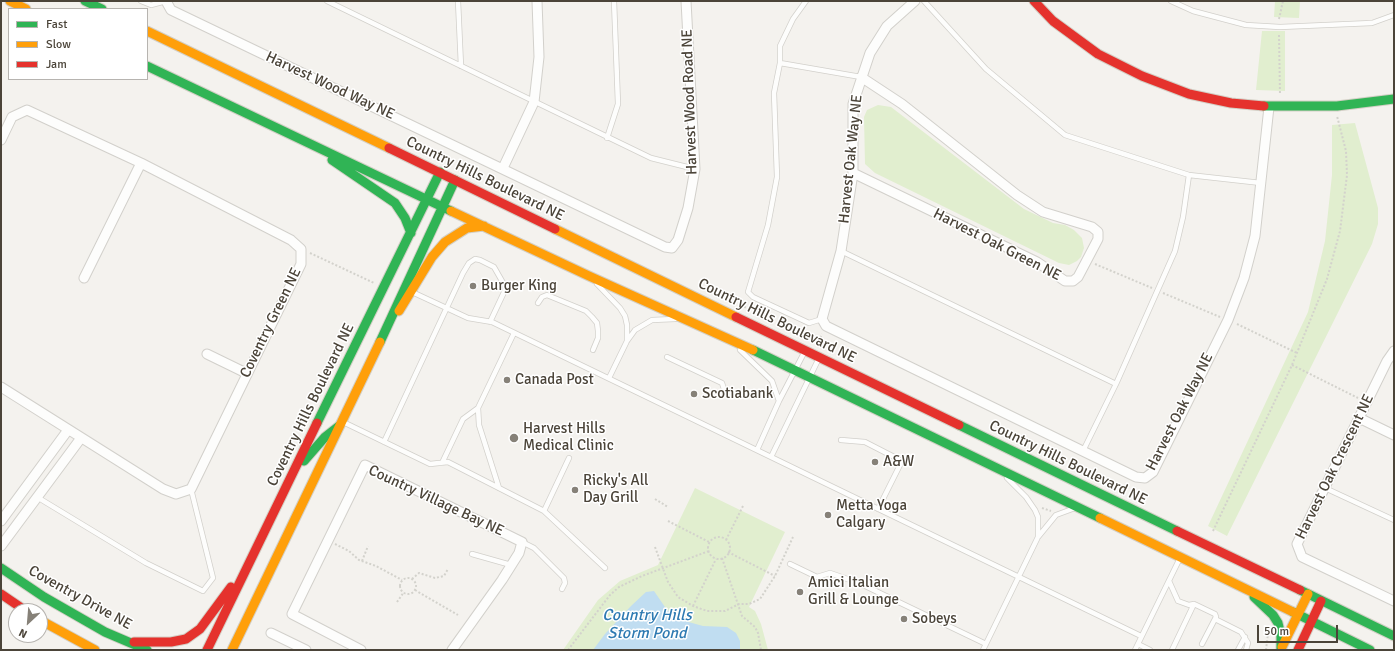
<!DOCTYPE html>
<style>
body{margin:0}
#map{position:relative;width:1395px;height:651px;overflow:hidden;background:#f4f2ee;font-family:Signika,sans-serif}
canvas{display:block}
.frame{position:absolute;inset:0;border:2px solid #4b4439;pointer-events:none}
.legend{position:absolute;left:8px;top:8px;width:140px;height:72px;box-sizing:border-box;background:#fff;border:1px solid #b7b4b0;margin:0;padding:5px 7px;list-style:none;font-size:12px;color:#4b4439}
.legend li{display:flex;align-items:center;gap:8px;height:20px}
.legend b{width:20px;border:1px solid #b7b4b0}
.north{position:absolute;left:8px;top:603px;width:40px;height:40px;box-sizing:border-box;background:#fff;border:1px solid #b7b4b0;border-radius:50%;rotate:206deg;font-size:11px;font-weight:700;line-height:16px;text-align:center;color:#4b4439}
.north::after{content:'';display:block;margin:auto;width:14px;height:18px;background:#868178;clip-path:polygon(50% 0,100% 100%,50% 72%,0 100%)}
.scale{position:absolute;left:1257px;top:625px;width:81px;height:18px;box-sizing:border-box;border:2px solid #4b4439;border-top:0;padding-left:5px;font-size:12px;line-height:14px;white-space:nowrap;color:#4b4439;-webkit-text-stroke:3px #fff;paint-order:stroke}
</style>
<div id="map">
<canvas width="1395" height="651"></canvas>
<div class="frame"></div>
<ul class="legend">
<li><b style="height:5px;background:#30b455"></b>Fast</li>
<li><b style="height:5px;background:#ff9f0a"></b>Slow</li>
<li><b style="height:5px;background:#e5322d"></b>Jam</li>
</ul>
<div class="north">N</div>
<div class="scale">50 m</div>
</div>
<script>
const context = document.querySelector('canvas').getContext('2d');
context.lineJoin = 'round';
function fill(path, color) { context.fillStyle = color; context.fill(path, 'evenodd'); }
const poly = rows => new Path2D(rows.map(r => 'M' + r).join(''));
function trace(path, color, width, dash) { context.strokeStyle = color; context.lineWidth = width; context.lineCap = dash ? 'butt' : 'round'; context.setLineDash(dash || []); context.stroke(path); }
function label(font, color, halo, rows, align = 'center') {
  context.font = font + ' Signika,sans-serif'; context.lineWidth = 3; context.setLineDash([]); context.textBaseline = 'middle'; context.strokeStyle = halo; context.fillStyle = color; for (const [text, x, y, turn = 0] of rows) {
    context.save(); context.translate(x, y); context.rotate((+turn || 0) * Math.PI / 180); context.textAlign = isNaN(turn) ? turn : align; if (halo) context.strokeText(text, 0, 0); context.fillText(text, 0, 0); context.restore();
  }
}
fill(poly([
 [1275,1,1300,1,1299,18,1274,17],
 [1262,31,1285,31,1285,91,1256,90],
 [878,105,891,107,1024,209,1053,223,1065,225,1074,230,1082,238,1084,248,1081,257,1077,261,1069,265,1059,263,875,173,865,164,864,117,867,110],
 [1355,123,1378,208,1378,224,1372,244,1227,536,1208,526,1308,312,1325,241,1332,175,1332,125],
 [695,488,785,532,749,607,755,611,761,624,768,650,563,650,598,600,620,581,658,565]
]), '#e1eecf');
fill(poly([
 [654,591,667,610,685,621,703,626,727,627,736,633,740,641,740,650,593,650,605,634,631,606,646,592]
]), '#c0ddf1');
const lane = poly([
 [141,1,151,5,166,1],
 [327,1,651,158,695,169],
 [458,1,461,66],
 [806,1,793,19,780,46,780,63,774,93,777,177,768,225,748,292,753,297,809,323,822,319],
 [924,1,986,69,1065,135,1189,175,1261,183],
 [1171,1,1193,11,1246,25,1280,27,1372,23,1394,15],
 [780,63,861,77],
 [607,138,618,104,614,1],
 [841,251,1116,384],
 [597,284,620,308,625,316,627,325,627,341],
 [412,292,468,318,492,322,1141,636],
 [538,303,542,297,547,295,586,311,592,317,597,323,598,331,598,338,593,350],
 [740,350,772,381,779,401],
 [667,357,722,383,725,392],
 [609,378,627,341,635,330,652,320,675,319],
 [478,408,514,333],
 [343,422,430,464,448,462,544,511,605,568],
 [841,440,865,442,900,460,900,465,878,509],
 [384,442,463,273,469,263,475,259,480,260,494,267,506,288,490,322],
 [757,450,779,401,805,351],
 [1083,451,1116,384,1175,251,1183,217,1189,175],
 [771,457,819,358],
 [442,463,463,419,478,408,479,425,499,488],
 [1007,478,1026,497,1035,510,1038,517,1038,537],
 [1325,488,1394,520],
 [37,497,146,563,203,591,213,578,191,489],
 [544,511,569,458],
 [522,542,534,548,564,578,565,583,562,589],
 [472,554,511,565],
 [790,564,817,577,830,573,859,583,986,644],
 [1169,581,1178,601,1189,605,1194,604],
 [1215,619,1241,632,1248,643,1246,650],
 [1138,644,1150,650],
 [983,650,1038,537,1056,515,1075,508],
 [1135,650,1180,558],
 [1172,650,1194,604,1215,614,1216,617,1202,644],
 [1238,650,1245,637]
]);
const street = poly([
 [166,1,171,10,665,247,672,248,678,240,688,208,695,169,686,1],
 [915,1,887,26,870,53,853,104,853,173,841,251,822,319,826,326,1136,477,1145,478,1153,472,1228,320,1244,278,1255,236,1269,107],
 [1,140,12,117,27,110,141,163,291,240,301,249,301,264,191,489,176,494,163,489,1,387],
 [503,168,534,102,539,57,537,1],
 [853,173,1037,262,1065,281,1073,281,1078,277,1098,239,1098,232,1092,227,1043,212,1017,195,902,104,861,77],
 [84,278,141,163],
 [1394,351,1387,361,1297,544,1302,557,1394,601],
 [207,354,246,373],
 [1359,418,1394,435],
 [1,521,68,430],
 [1,546,81,438],
 [271,633,306,650],
 [361,650,292,614,365,465,522,542,519,553,502,580,452,650]
]);
const fast = poly([
 [85,1,102,9],
 [147,66,451,211],
 [1264,106,1337,106,1394,99],
 [332,160,395,203,405,218,411,233],
 [380,342,455,180],
 [753,350,1100,518],
 [317,423,440,172],
 [959,425,1177,531],
 [304,461,325,437,339,426],
 [1,568,44,597,105,632,147,650],
 [1300,590,1394,636],
 [1254,597,1273,615,1278,623,1281,635,1281,649],
 [1293,612,1370,650]
]);
const slow = poly([
 [10,1,26,9],
 [147,31,389,148],
 [451,211,589,276,753,350],
 [555,229,736,317],
 [399,311,432,257,445,242,467,228,484,226],
 [1100,518,1293,612],
 [40,620,95,650],
 [1282,647,1308,594],
 [232,650,380,342]
]);
const jam = poly([
 [1034,1,1053,21,1098,54,1142,76,1189,94,1231,103,1264,106],
 [389,148,555,229],
 [736,317,959,425],
 [1177,531,1300,590],
 [1,594,26,611],
 [134,642,171,642,186,639,200,629,231,587],
 [207,650,317,423],
 [1298,650,1321,601]
]);
trace(lane, '#d2d0cb', 6);
trace(street, '#d2d0cb', 11);
trace(fast, '#d3cfc5', 11);
trace(slow, '#d3cfc5', 11);
trace(jam, '#d3cfc5', 11);
trace(poly([
 [1279,19,1283,1],
 [1279,35,1280,95],
 [310,253,374,283],
 [1095,264,1152,288],
 [1163,293,1220,317],
 [744,307,759,309],
 [1237,324,1297,353],
 [817,345,822,334],
 [1292,365,1358,398],
 [655,499,668,507],
 [1042,508,1051,511],
 [668,521,709,542],
 [1213,531,1292,365,1327,279,1340,231,1347,175,1346,151,1337,116],
 '708 548a11 11 0 1 1 22 0a11 11 0 1 1-22 0Z',
 [726,540,743,506],
 [335,544,349,551,359,560,376,566,402,580],
 [655,547,668,582,678,597,693,606,707,611,725,611,739,604,749,604,760,599,775,576,793,537],
 [728,552,775,576],
 [722,558,742,616,755,627,758,633,761,650],
 [362,561,368,546],
 '400 586a8 8 0 1 1 16 0a8 8 0 1 1-16 0Z',
 [412,579,419,573,435,578,444,576,448,569],
 [415,590,458,615],
 [397,602,404,592],
 [693,606,716,559],
 [568,650,610,595,619,587,642,576,709,551],
 [1266,650,1268,633]
]), '#d3d2cc', 2, [2, 2]);
trace(lane, '#fdfdfc', 4.5);
trace(street, '#fdfdfc', 9);
trace(fast, '#30b455', 9);
trace(slow, '#ff9f0a', 9);
trace(jam, '#e5322d', 9);
for (const [x, y, r, color] of [
 [473,286,4,"#868178"],
 [507,380,4,"#868178"],
 [694,394,4,"#868178"],
 [514,438,5,"#868178"],
 [875,462,4,"#868178"],
 [575,490,4,"#868178"],
 [828,515,4,"#868178"],
 [800,592,4,"#868178"],
 [904,619,4,"#868178"]
]) { const dot = new Path2D(); dot.arc(x, y, r, 0, 2 * Math.PI); context.fillStyle = color; context.fill(dot); trace(dot, '#fff', 1.5); }
label('15px', '#4b4439', '#fff', [
 ["Harvest Wood Way NE",330,86,25],
 ["Harvest Wood Road NE",690,102,-92],
 ["Harvest Oak Way NE",851,159,-84],
 ["Country Hills Boulevard NE",485,179,26],
 ["Harvest Oak Green NE",997,245,27],
 ["Country Hills Boulevard NE",777,321,26],
 ["Coventry Green NE",271,323,-64],
 ["Coventry Hills Boulevard NE",311,405,-64],
 ["Harvest Oak Way NE",1180,412,-63],
 ["Country Hills Boulevard NE",1068,463,26],
 ["Harvest Oak Crescent NE",1335,467,-64],
 ["Country Village Bay NE",436,501,25],
 ["Coventry Drive NE",80,598,29]
]);
label('15px', '#4b4439', '#fff', [
 ["Burger King",481,286],
 ["Canada Post",515,380],
 ["Scotiabank",702,394],
 ["Harvest Hills",523,429],
 ["Medical Clinic",523,446],
 ["A&W",883,462],
 ["Ricky's All",583,481],
 ["Day Grill",583,498],
 ["Metta Yoga",836,506],
 ["Calgary",836,523],
 ["Amici Italian",808,583],
 ["Grill & Lounge",808,600],
 ["Sobeys",912,619]
], 'left');
label('italic 16px', '#2e7ab2', '#fff', [
 ["Country Hills",647,616],
 ["Storm Pond",647,634]
]);
</script>
